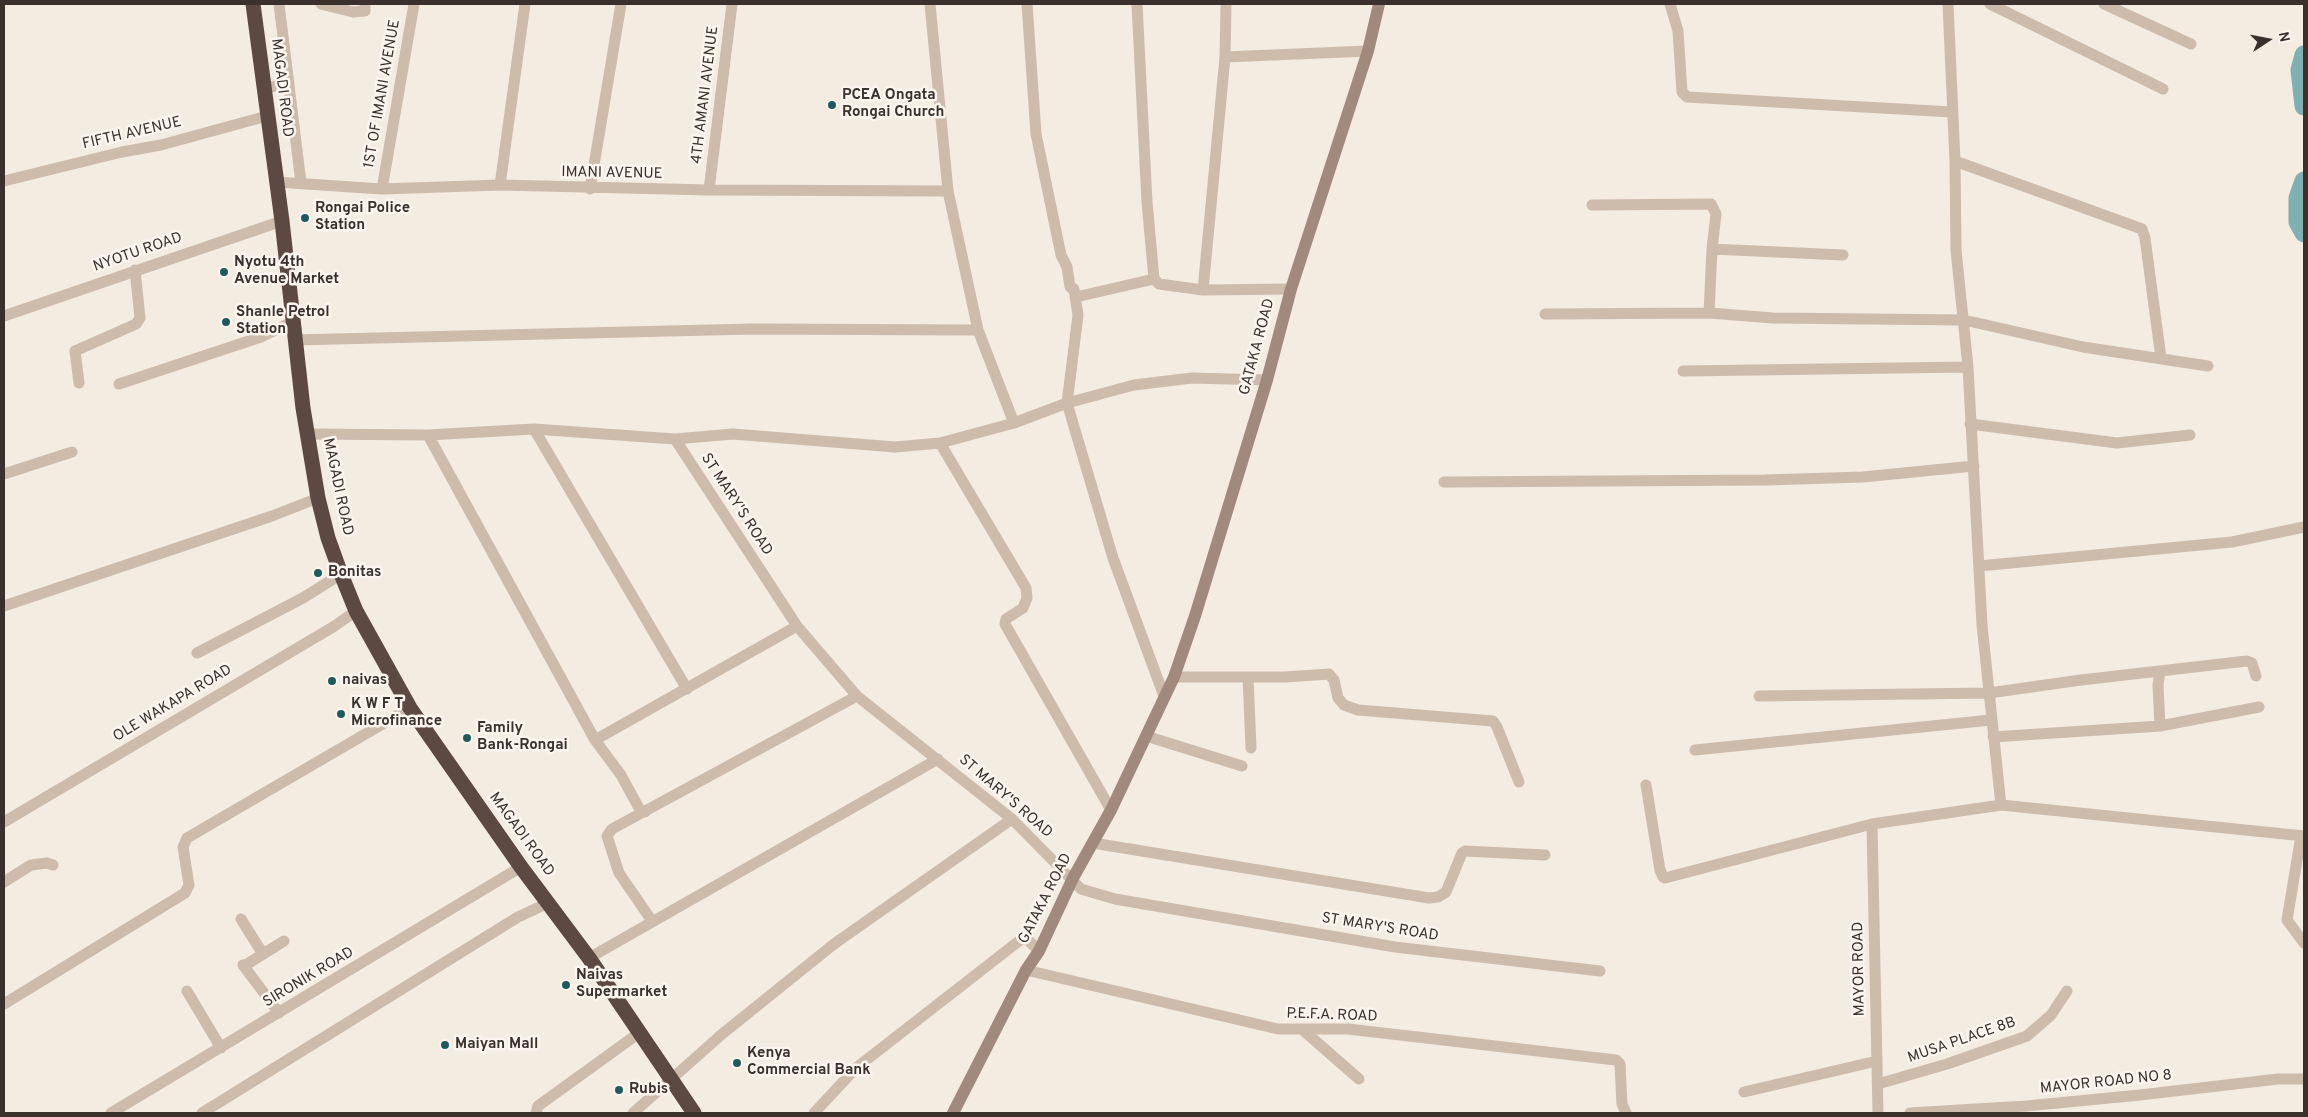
<!DOCTYPE html>
<style>
body{margin:0}
#map{position:relative;width:2308px;height:1117px;overflow:hidden;background:#f4ebe1;font-family:Overpass,sans-serif}
canvas{display:block}
.frame{position:absolute;inset:0;border:5px solid #3b302b;pointer-events:none}
.north{position:absolute;left:2243px;top:15px;width:50px;height:50px;-webkit-text-stroke:4px #fbf5ee;paint-order:stroke;rotate:79deg;font-size:14px;font-weight:700;line-height:20px;text-align:center;color:#3b302b}
.north::after{content:'';display:block;margin:auto;width:18px;height:22px;background:#3b302b;clip-path:polygon(50% 0,100% 100%,50% 72%,0 100%)}
</style>
<div id="map">
<canvas width="2308" height="1117"></canvas>
<div class="frame"></div>
<div class="north">N</div>
</div>
<script>
const context = document.querySelector('canvas').getContext('2d');
context.lineJoin = 'round';
const poly = rows => new Path2D(rows.map(r => 'M' + r).join(''));
function trace(path, color, width, dash) { context.strokeStyle = color; context.lineWidth = width; context.lineCap = dash ? 'butt' : 'round'; context.setLineDash(dash || []); context.stroke(path); }
function label(font, color, halo, rows, align = 'center') {
  context.font = font + ' Overpass,sans-serif'; context.lineWidth = 5; context.setLineDash([]); context.textBaseline = 'middle'; context.strokeStyle = halo; context.fillStyle = color; for (const [text, x, y, turn = 0] of rows) {
    context.save(); context.translate(x, y); context.rotate((+turn || 0) * Math.PI / 180); context.textAlign = isNaN(turn) ? turn : align; if (halo) context.strokeText(text, 0, 0); context.fillText(text, 0, 0); context.restore();
  }
}
trace(poly([
 [2304,55,2300,70,2304,106],
 [2304,181,2298,198,2298,222,2304,233]
]), '#7fb0b2', 19);
trace(poly([
 [279,4,301,183],
 [321,4,353,12,365,11,365,4],
 [930,4,948,191,978,330,1014,423],
 [1027,4,1036,134,1061,255,1067,267,1070,287,1074,289,1078,315,1067,403,1113,558,1164,696],
 [1137,4,1147,202,1154,279,1159,284,1203,290,1291,289],
 [1670,4,1678,31,1682,92,1687,97,1952,112],
 [1948,4,1955,161,1956,250,1968,367,1982,625,2001,805],
 [1990,4,2163,89],
 [2104,4,2191,44],
 [1225,57,1368,51],
 [264,88,288,84],
 [1955,161,2142,229,2145,238,2161,358],
 [4,181,122,152,161,145,267,116],
 [276,182,382,189,500,185,709,190,948,191],
 [500,185,525,4],
 [382,189,414,4],
 [590,189,621,4],
 [709,190,732,4],
 [1592,205,1711,204,1716,214,1712,249],
 [1203,290,1225,57,1226,4],
 [1076,297,1154,279],
 [1709,313,1712,249,1843,255],
 [1545,314,1709,313,1773,318,1964,320,2083,347,2208,366],
 [4,316,282,221],
 [294,340,752,329,978,330],
 [1683,371,1968,367],
 [79,383,75,351,136,324,140,318,135,270],
 [119,384,261,337,292,322],
 [1970,424,2117,443,2190,435],
 [534,429,687,689],
 [308,434,428,435,534,429,675,439,733,434,895,447,940,443,1014,423,1067,403,1134,385,1192,378,1267,380],
 [428,435,595,740,621,775,640,810,645,812],
 [675,439,797,626,857,696,1012,819,1081,889,1115,899,1395,947,1600,971],
 [940,443,1026,588,1027,598,1023,608,1006,619,1005,624,1111,810],
 [4,474,72,452],
 [1444,482,1765,480,1863,477,1974,466],
 [1979,566,2232,542,2304,527],
 [4,606,272,516,318,498],
 [197,653,303,598,341,574],
 [1174,677,1285,677,1329,674,1334,680,1338,698,1344,705,1358,710,1493,721,1497,727,1519,782],
 [1248,677,1251,748],
 [1759,696,1989,693,2081,680,2247,661,2252,663,2256,676],
 [2160,726,2158,685,2160,671],
 [1146,736,1242,766],
 [1993,737,2160,726,2259,707],
 [595,740,797,626],
 [1695,750,1991,720],
 [1646,785,1660,870,1663,877,1665,878,1872,824,2001,805,2304,836],
 [4,822,333,627,356,611],
 [1872,824,1878,1113],
 [2301,836,2287,920,2304,943],
 [1093,843,1429,898,1438,897,1446,892,1462,853,1465,851,1545,855],
 [4,882,31,865,47,863,53,865],
 [241,919,263,954],
 [652,921,619,873,607,836,612,829,857,696],
 [589,958,938,759],
 [243,965,279,1013],
 [244,966,284,941],
 [1026,970,1278,1029,1348,1029,1616,1060,1620,1064,1622,1104,1626,1113],
 [187,991,221,1048],
 [4,1004,185,893,189,885,183,847,187,838,410,708],
 [1304,1031,1359,1079],
 [1878,1084,1947,1064,2027,1036,2051,1015,2067,991],
 [1744,1092,1877,1061],
 [111,1113,521,867],
 [202,1113,518,917,548,903],
 [536,1113,538,1106,639,1033],
 [633,1113,721,1035,834,944,1012,819],
 [814,1113,856,1068,1019,941,1026,938,1039,951],
 [1910,1113,2026,1106,2140,1095,2278,1079,2304,1079]
]), '#cdbbac', 11);
trace(poly([
 [953,1113,1026,970,1039,951,1073,878,1111,810,1174,677,1195,616,1267,380,1291,289,1368,51,1379,4]
]), '#a18a7d', 12);
trace(poly([
 [253,4,282,221,303,408,318,498,328,538,341,574,356,611,410,708,521,867,589,958,694,1113]
]), '#5c4a42', 15);
for (const [x, y, r, color] of [
 [832,105,5,"#1f5a5e"],
 [305,218,5,"#1f5a5e"],
 [224,272,5,"#1f5a5e"],
 [226,322,5,"#1f5a5e"],
 [318,573,5,"#1f5a5e"],
 [332,681,5,"#1f5a5e"],
 [341,714,5,"#1f5a5e"],
 [467,738,5,"#1f5a5e"],
 [566,985,5,"#1f5a5e"],
 [445,1045,5,"#1f5a5e"],
 [737,1063,5,"#1f5a5e"],
 [619,1090,5,"#1f5a5e"]
]) { const dot = new Path2D(); dot.arc(x, y, r, 0, 2 * Math.PI); context.fillStyle = color; context.fill(dot); trace(dot, '#fbf5ee', 2); }
label('15px', '#3b302b', '#fbf5ee', [
 ["MAGADI ROAD",281,88,83],
 ["1ST OF IMANI AVENUE",383,94,-80],
 ["4TH AMANI AVENUE",706,95,-83],
 ["FIFTH AVENUE",132,134,-13],
 ["IMANI AVENUE",612,174,1],
 ["NYOTU ROAD",138,253,-19],
 ["GATAKA ROAD",1258,347,-75],
 ["MAGADI ROAD",337,487,78],
 ["ST MARY'S ROAD",736,505,57],
 ["OLE WAKAPA ROAD",173,704,-31],
 ["ST MARY'S ROAD",1005,797,41],
 ["MAGADI ROAD",521,835,54],
 ["GATAKA ROAD",1046,899,-63],
 ["ST MARY'S ROAD",1380,928,9],
 ["MAYOR ROAD",1860,969,-91],
 ["SIRONIK ROAD",309,978,-31],
 ["P.E.F.A. ROAD",1332,1016,2],
 ["MUSA PLACE 8B",1962,1041,-19],
 ["MAYOR ROAD NO 8",2106,1083,-6]
]);
label('bold 15px', '#3b302b', '#fbf5ee', [
 ["PCEA Ongata",842,96],
 ["Rongai Church",842,113],
 ["Rongai Police",315,209],
 ["Station",315,226],
 ["Nyotu 4th",234,263],
 ["Avenue Market",234,280],
 ["Shanle Petrol",236,313],
 ["Station",236,330],
 ["Bonitas",328,573],
 ["naivas",342,681],
 ["K W F T",351,705],
 ["Microfinance",351,722],
 ["Family",477,729],
 ["Bank-Rongai",477,746],
 ["Naivas",576,976],
 ["Supermarket",576,993],
 ["Maiyan Mall",455,1045],
 ["Kenya",747,1054],
 ["Commercial Bank",747,1071],
 ["Rubis",629,1090]
], 'left');
</script>
